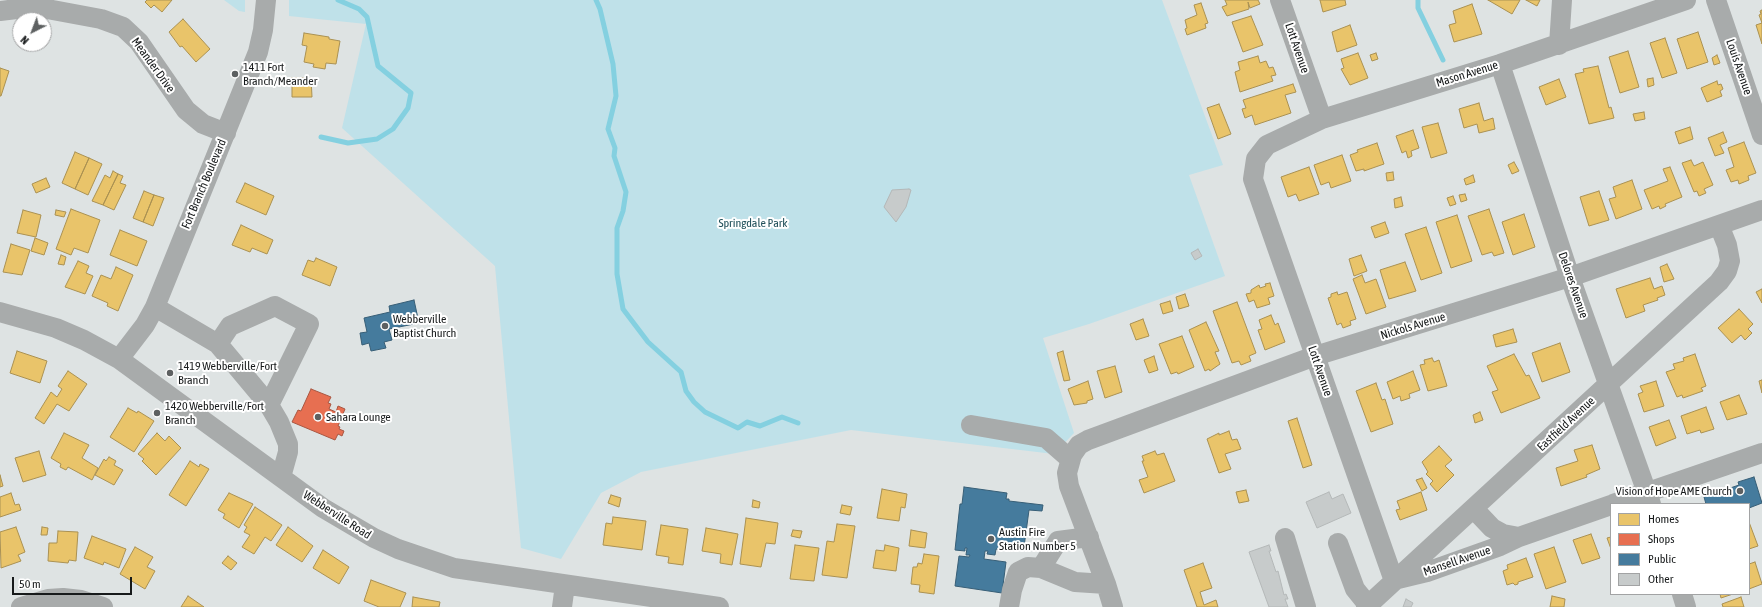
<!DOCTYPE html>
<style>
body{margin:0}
#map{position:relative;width:1762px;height:607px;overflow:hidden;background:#dee3e3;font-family:"Asap Condensed",sans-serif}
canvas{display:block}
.legend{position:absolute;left:1610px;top:503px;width:140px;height:92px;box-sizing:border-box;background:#fff;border:1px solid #a2a3a4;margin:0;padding:5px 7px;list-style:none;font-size:12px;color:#171a1b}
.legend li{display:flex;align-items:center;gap:8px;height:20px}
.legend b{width:20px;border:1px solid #a2a3a4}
.north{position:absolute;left:12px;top:12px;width:40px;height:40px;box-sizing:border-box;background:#fff;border:1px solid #a2a3a4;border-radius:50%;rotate:222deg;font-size:11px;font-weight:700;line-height:16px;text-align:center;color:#171a1b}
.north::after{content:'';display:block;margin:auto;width:14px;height:18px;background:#5d6061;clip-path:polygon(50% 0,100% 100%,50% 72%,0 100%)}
.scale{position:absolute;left:12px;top:577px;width:120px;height:18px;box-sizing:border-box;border:2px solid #171a1b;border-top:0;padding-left:5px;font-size:12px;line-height:14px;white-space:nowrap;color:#171a1b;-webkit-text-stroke:3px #fff;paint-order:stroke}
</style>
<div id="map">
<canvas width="1762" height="607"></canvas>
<ul class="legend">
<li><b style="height:11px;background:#e9c46a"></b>Homes</li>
<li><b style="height:11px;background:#e76f51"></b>Shops</li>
<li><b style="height:11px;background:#457b9d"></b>Public</li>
<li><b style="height:11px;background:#c7cbcb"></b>Other</li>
</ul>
<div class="north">N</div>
<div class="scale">50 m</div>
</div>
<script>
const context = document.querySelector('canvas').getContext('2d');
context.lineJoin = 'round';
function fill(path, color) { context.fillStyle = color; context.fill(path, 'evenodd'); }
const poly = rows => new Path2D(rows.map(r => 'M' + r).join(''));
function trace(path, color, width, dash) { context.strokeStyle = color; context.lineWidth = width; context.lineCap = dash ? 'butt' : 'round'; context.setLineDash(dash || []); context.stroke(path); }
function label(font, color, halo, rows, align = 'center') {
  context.font = font + ' "Asap Condensed",sans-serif'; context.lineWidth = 4; context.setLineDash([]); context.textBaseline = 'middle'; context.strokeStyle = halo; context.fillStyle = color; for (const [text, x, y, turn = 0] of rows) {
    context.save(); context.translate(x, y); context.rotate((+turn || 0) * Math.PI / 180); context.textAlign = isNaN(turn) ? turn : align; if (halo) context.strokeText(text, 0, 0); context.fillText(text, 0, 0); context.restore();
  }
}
fill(poly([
 [224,0,245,0,245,12,239,11],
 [289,0,1162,0,1223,165,1189,175,1225,276,1089,324,1043,338,1074,433,1054,454,851,430,641,472,601,493,561,559,521,548,495,266,342,128,366,24,289,16]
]), '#bfe1e9');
const homes = poly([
 [147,0,172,0,162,12,154,5,151,8,145,2,147,0],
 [1225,0,1258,0,1260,4,1250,8,1248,2,1249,9,1227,16,1222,7,1227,5,1225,0],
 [1320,0,1345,0,1346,5,1323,12,1320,0],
 [1488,0,1520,0,1512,14,1488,0],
 [1526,0,1540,0,1537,6,1526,0],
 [1201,3,1208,23,1205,24,1206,28,1187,35,1185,29,1187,28,1185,20,1197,15,1194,5,1201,3],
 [1472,4,1482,34,1454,42,1449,25,1456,23,1453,11,1472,4],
 [1762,10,1762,44,1756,25,1762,23,1759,15,1761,14,1760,11,1762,10],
 [1251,16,1263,45,1243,52,1232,22,1251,16],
 [183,19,210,49,196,62,182,46,180,47,169,32,183,19],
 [1350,25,1357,45,1337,52,1332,32,1350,25],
 [1698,32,1708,62,1687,69,1677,39,1698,32],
 [304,33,329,37,329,39,340,41,336,64,326,63,325,69,313,67,314,64,304,62,307,46,302,45,304,33],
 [1665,38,1677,73,1662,78,1650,43,1665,38],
 [1628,51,1639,87,1620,93,1609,57,1628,51],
 [1358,53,1368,78,1350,85,1341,69,1344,68,1341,59,1358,53],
 [1376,53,1378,59,1372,61,1370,55,1376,53],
 [1717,55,1720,63,1714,65,1712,58,1717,55],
 [1258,56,1260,63,1266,61,1269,68,1273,67,1276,75,1271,76,1273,81,1240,92,1235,72,1240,70,1238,62,1258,56],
 [1598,66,1609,108,1611,107,1614,118,1589,124,1575,74,1584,72,1583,69,1598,66],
 [0,68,9,71,1,96,0,96,0,68],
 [292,78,311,78,312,97,292,97,292,78],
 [1653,78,1654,85,1648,87,1647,79,1653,78],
 [1559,79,1566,97,1546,105,1539,87,1559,79],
 [1717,81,1718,85,1721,84,1723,89,1720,91,1722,96,1707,102,1701,88,1717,81],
 [1293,84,1296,92,1285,95,1291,113,1255,125,1252,115,1245,118,1242,109,1246,108,1243,100,1293,84],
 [1479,103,1484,121,1493,118,1495,129,1479,133,1477,124,1464,128,1459,109,1479,103],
 [1219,104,1231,134,1218,139,1207,108,1219,104],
 [1644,112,1645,119,1635,121,1633,114,1644,112],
 [1438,123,1447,153,1431,158,1422,127,1438,123],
 [1690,127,1693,139,1679,144,1675,132,1690,127],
 [1413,130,1419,148,1411,151,1412,156,1408,158,1406,151,1402,153,1396,136,1413,130],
 [1723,132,1727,142,1720,145,1724,153,1715,156,1708,138,1723,132],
 [1744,142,1756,173,1748,176,1749,180,1739,184,1738,180,1731,182,1726,170,1734,167,1728,148,1744,142],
 [1377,143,1384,164,1364,171,1364,169,1356,171,1350,155,1358,152,1357,150,1377,143],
 [75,152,89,158,75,189,62,183,75,152],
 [1342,155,1351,181,1331,188,1329,182,1321,185,1314,165,1342,155],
 [89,158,102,164,88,195,75,189,89,158],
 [1691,160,1694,166,1703,162,1713,185,1704,189,1706,193,1699,196,1697,191,1694,192,1682,163,1691,160],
 [1514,162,1519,171,1512,174,1508,165,1514,162],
 [1309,167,1319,194,1299,201,1296,194,1288,197,1281,177,1309,167],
 [1670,167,1682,197,1665,204,1666,206,1660,209,1659,206,1652,209,1644,190,1668,181,1663,169,1670,167],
 [113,171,118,174,103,205,92,201,105,175,110,178,113,171],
 [1393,172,1394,180,1387,181,1386,173,1393,172],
 [118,174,123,176,120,183,126,185,114,210,103,205,118,174],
 [1473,175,1475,182,1466,185,1464,179,1473,175],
 [46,178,50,187,36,193,32,184,46,178],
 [1632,180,1642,209,1616,219,1609,199,1616,197,1613,187,1632,180],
 [245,183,274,196,266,215,236,202,245,183],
 [144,191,154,195,143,222,133,218,144,191],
 [1599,191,1609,220,1589,226,1580,197,1599,191],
 [1465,194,1467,200,1461,202,1459,195,1465,194],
 [154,195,164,198,153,226,143,222,154,195],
 [1453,196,1456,204,1450,206,1447,198,1453,196],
 [1401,197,1403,206,1395,208,1394,199,1401,197],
 [71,209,100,220,88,253,74,248,71,255,56,249,71,209],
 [1489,209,1504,253,1494,256,1492,252,1482,255,1468,216,1489,209],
 [23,210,41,215,36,237,17,233,23,210],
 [56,210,66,212,64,217,55,215,56,210],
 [1524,214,1535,247,1513,255,1502,222,1524,214],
 [1457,215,1472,261,1451,268,1436,222,1457,215],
 [1385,222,1389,233,1375,238,1371,227,1385,222],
 [241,225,273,240,267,254,252,248,250,252,232,245,241,225],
 [1426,227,1442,273,1421,280,1405,234,1426,227],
 [120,230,147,241,137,266,110,255,120,230],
 [35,238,48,243,44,255,31,251,35,238],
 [11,244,30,250,22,275,3,272,11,244],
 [61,255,66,257,64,265,58,264,61,255],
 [1361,255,1367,271,1354,276,1349,259,1361,255],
 [316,258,337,267,330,286,302,275,308,260,314,262,316,258],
 [78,261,89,266,86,273,93,276,85,294,65,287,78,261],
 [1405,262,1416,291,1389,299,1380,270,1405,262],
 [1667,264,1674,279,1664,282,1660,267,1667,264],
 [116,267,133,275,118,311,107,306,108,303,92,296,101,275,111,279,116,267],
 [1362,275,1365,283,1376,279,1386,307,1366,314,1353,279,1362,275],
 [1650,278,1654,289,1662,286,1665,295,1657,298,1658,300,1643,305,1645,311,1626,318,1616,289,1650,278],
 [1270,283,1274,296,1268,298,1270,304,1257,308,1254,300,1249,302,1246,294,1251,293,1251,290,1259,285,1260,288,1266,286,1265,284,1270,283],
 [1762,289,1762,303,1756,292,1762,289],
 [1337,292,1338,295,1347,292,1356,319,1350,321,1351,325,1343,328,1341,323,1337,325,1328,298,1331,297,1331,294,1337,292],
 [1185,294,1189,306,1179,309,1176,297,1185,294],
 [1170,301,1173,311,1163,314,1160,304,1170,301],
 [1237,302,1256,353,1249,356,1251,361,1241,365,1239,361,1232,363,1213,311,1237,302],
 [1739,309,1753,324,1748,329,1752,333,1745,340,1741,335,1732,343,1718,328,1739,309],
 [1271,315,1275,325,1278,323,1285,342,1265,350,1258,330,1262,329,1259,320,1271,315],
 [1143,319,1149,336,1136,340,1130,324,1143,319],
 [1206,322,1219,351,1215,352,1220,364,1210,371,1209,369,1205,371,1189,330,1206,322],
 [1513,329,1517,342,1496,347,1493,335,1513,329],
 [1182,336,1194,367,1178,374,1177,372,1171,374,1159,344,1182,336],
 [1560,343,1570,372,1542,382,1532,353,1560,343],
 [17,351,47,361,40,383,10,373,17,351],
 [1063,351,1070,380,1064,381,1057,353,1063,351],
 [1514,354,1526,376,1529,375,1540,398,1501,413,1492,392,1498,390,1487,366,1514,354],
 [1695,354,1706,386,1701,388,1703,391,1683,398,1682,395,1677,397,1666,372,1675,369,1673,364,1684,361,1683,358,1695,354],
 [1154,356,1158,370,1149,373,1144,360,1154,356],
 [1432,358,1434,362,1439,360,1447,386,1428,391,1420,365,1425,364,1424,360,1432,358],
 [1115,366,1122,392,1105,398,1097,371,1115,366],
 [68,371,87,384,69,411,57,404,44,424,35,418,51,392,57,397,62,389,58,386,68,371],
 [1413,371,1420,390,1409,394,1410,398,1401,401,1400,396,1393,399,1387,382,1413,371],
 [1762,380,1762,393,1759,381,1762,380],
 [1088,381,1093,399,1087,401,1087,403,1074,405,1068,389,1088,381],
 [1656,381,1664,406,1644,412,1638,394,1643,392,1640,386,1656,381],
 [1376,383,1382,400,1385,399,1393,424,1371,432,1356,391,1376,383],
 [1739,395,1747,414,1727,420,1720,402,1739,395],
 [1706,407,1714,429,1701,433,1700,430,1687,434,1681,416,1706,407],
 [128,408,137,413,138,411,154,421,134,452,110,437,128,408],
 [1480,412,1483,420,1475,423,1473,415,1480,412],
 [1297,418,1312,465,1303,468,1288,421,1297,418],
 [1669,420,1676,438,1656,446,1649,427,1669,420],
 [1229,431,1232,440,1237,439,1241,449,1225,454,1231,469,1219,473,1207,439,1219,433,1219,435,1229,431],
 [64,433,89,445,82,458,98,468,92,480,68,467,66,470,60,467,61,464,51,458,64,433],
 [157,433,165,441,169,436,181,448,156,475,142,461,144,459,138,454,157,433],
 [1592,445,1600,469,1586,475,1587,477,1561,486,1556,468,1578,461,1574,450,1592,445],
 [1439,446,1452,460,1445,466,1454,475,1437,492,1430,484,1433,481,1426,474,1428,472,1422,462,1439,446],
 [39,451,46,475,23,482,15,458,39,451],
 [1155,451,1157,455,1164,453,1175,481,1144,493,1139,480,1148,477,1142,461,1144,461,1142,456,1155,451],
 [109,457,116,461,114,465,123,470,114,485,95,475,104,459,106,461,109,457],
 [190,461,199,467,200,464,209,469,186,506,169,495,190,461],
 [0,475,3,486,0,487,0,475],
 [1422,478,1427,488,1422,491,1416,480,1422,478],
 [882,489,907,494,905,508,901,507,899,521,877,518,882,489],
 [1246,490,1249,501,1239,503,1236,492,1246,490],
 [1421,492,1427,510,1400,520,1396,510,1400,509,1397,501,1421,492],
 [11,493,15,505,19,504,21,510,0,517,0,497,11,493],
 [229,493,253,504,239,528,223,518,225,514,218,510,229,493],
 [611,495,621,498,619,507,608,503,611,495],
 [753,500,760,502,759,508,752,507,753,500],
 [842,505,852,507,850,515,840,513,842,505],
 [255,507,282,525,271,541,265,537,254,554,242,547,250,535,244,532,247,527,244,525,255,507],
 [613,517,646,521,642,550,603,545,606,523,612,524,613,517],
 [746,518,778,523,775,544,766,543,761,567,740,564,746,518],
 [1749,522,1758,546,1749,549,1749,522],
 [837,524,855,526,847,578,822,575,827,541,834,542,837,524],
 [661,525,688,529,683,565,668,563,669,557,656,555,661,525],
 [16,527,25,552,18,555,21,561,1,568,0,532,16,527],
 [42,527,48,528,47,535,41,535,42,527],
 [288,527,313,546,302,562,276,545,288,527],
 [706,528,738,534,732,565,720,563,721,554,702,551,706,528],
 [793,530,802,531,800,538,791,536,793,530],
 [911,530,927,533,925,548,909,546,911,530],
 [58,531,78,532,76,561,69,560,68,563,48,561,49,543,57,543,58,531],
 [1591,534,1600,558,1582,564,1573,540,1591,534],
 [92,536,126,549,119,568,104,562,103,565,84,558,92,536],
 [1611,537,1611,549,1607,538,1611,537],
 [795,545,819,548,814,581,790,579,795,545],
 [885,545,899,548,896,571,873,568,876,550,884,551,885,545],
 [135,547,153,557,147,567,155,571,145,589,120,574,135,547],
 [1554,547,1566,582,1546,589,1534,554,1554,547],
 [323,550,349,567,339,584,313,568,323,550],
 [924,554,939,556,934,594,919,592,920,585,911,584,913,567,917,567,918,563,922,564,924,554],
 [228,556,237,563,231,570,222,563,228,556],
 [1526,558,1533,577,1518,582,1518,584,1515,585,1513,583,1507,585,1503,571,1508,569,1507,565,1526,558],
 [1755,562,1762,584,1749,589,1749,564,1755,562],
 [1203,563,1212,588,1200,592,1204,605,1216,600,1218,607,1197,607,1184,570,1203,563],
 [371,580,406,593,400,607,379,607,364,601,371,580],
 [1720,594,1733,594,1721,598,1720,594],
 [188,596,204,607,181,607,188,596],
 [1552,596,1565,599,1564,607,1550,607,1552,596],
 [413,597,440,602,439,607,412,607,413,597],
 [1741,597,1744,607,1723,607,1722,604,1741,597]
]);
fill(homes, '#e9c46a');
trace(homes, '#aa9152', 1);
const shops = poly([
 [311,389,331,397,328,403,331,404,329,409,336,412,338,406,345,409,338,426,340,427,339,429,344,431,342,436,338,434,335,440,292,422,298,410,301,411,311,389]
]);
fill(shops, '#e76f51');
trace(shops, '#a95641', 1);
const public = poly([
 [414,300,419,323,389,329,392,340,384,342,386,348,371,351,369,343,362,345,360,333,367,332,364,318,390,312,389,306,414,300],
 [1754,477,1762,503,1749,508,1749,504,1706,504,1704,497,1739,485,1738,482,1754,477],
 [964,487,1007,493,1006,499,1009,499,1009,501,1043,505,1042,511,1029,510,1024,547,1003,544,1002,550,996,549,995,555,987,554,988,551,985,551,984,559,1006,562,1002,593,955,586,959,556,969,557,970,555,966,555,967,548,965,548,965,551,955,550,960,504,962,504,964,487]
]);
fill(public, '#457b9d');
trace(public, '#375e76', 1);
trace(poly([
 [596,0,600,9,613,64,616,96,608,129,615,148,614,156,626,192,623,211,617,228,617,274,623,309,648,342,681,372,686,391,694,402,705,412,738,428,747,422,760,426,782,417,798,423],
 [1418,0,1418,8,1443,60],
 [321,137,348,143,377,139,393,129,408,108,411,93,378,66,367,17,359,9,338,0]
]), '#84d0e0', 5);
const building = poly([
 [909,189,911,190,906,207,896,222,884,207,892,190,909,189],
 [1198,249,1202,256,1195,260,1191,253,1198,249],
 [1329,492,1332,499,1343,494,1351,513,1317,528,1306,502,1329,492],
 [1269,545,1271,551,1269,551,1276,572,1278,571,1284,595,1286,594,1288,599,1285,599,1288,607,1269,607,1249,552,1269,545],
 [1406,599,1413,603,1411,607,1403,607,1406,599]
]);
fill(building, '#c7cbcb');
trace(building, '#b4b8b8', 1);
trace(poly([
 [1280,0,1322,119],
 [1716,0,1762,135],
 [0,11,25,8,47,9,101,19,123,27,139,42,186,110,203,124,226,133],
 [1559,45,1562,0],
 [1500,64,1570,277,1651,504],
 [155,307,218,344,269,405,279,422,288,444,288,452,281,477],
 [0,312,56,328,84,340,119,359,323,508,374,538,398,549,454,568,719,607],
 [218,344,230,326,275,306,309,324,269,405],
 [119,359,145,325,155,307,258,52,263,30,266,0],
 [971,425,1046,438,1070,459],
 [1613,504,1762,453],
 [1474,509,1492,528,1503,534,1519,537],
 [1285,538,1306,607],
 [1338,543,1355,589,1368,605],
 [1041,568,1058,541,1089,537],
 [1398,579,1427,572,1500,546,1519,537,1611,505],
 [1394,581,1253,179,1256,159,1267,145,1322,119,1500,64,1686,0],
 [1682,594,1686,607],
 [21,607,48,599,63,598,81,600,103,607],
 [562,607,565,585],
 [1009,607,1012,590,1018,572,1028,567,1041,568,1075,582,1106,584],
 [1113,607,1106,584,1069,486,1067,473,1072,455,1079,445,1088,440,1315,356,1570,277,1762,210],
 [1366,607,1719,282,1727,271,1730,261,1727,245,1719,225]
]), '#a8abab', 20);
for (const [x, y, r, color] of [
 [235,74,4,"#5d6061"],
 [385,326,4,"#5d6061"],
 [170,373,4,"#5d6061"],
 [157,413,4,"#5d6061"],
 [318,417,4,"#5d6061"],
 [1740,491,4,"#5d6061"],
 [991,539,4,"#5d6061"]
]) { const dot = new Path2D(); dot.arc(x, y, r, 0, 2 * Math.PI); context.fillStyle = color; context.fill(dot); trace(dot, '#fff', 1.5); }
label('12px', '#171a1b', '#fff', [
 ["Lott Avenue",1297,48,71],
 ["Meander Drive",153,65,54],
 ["Louis Avenue",1739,67,71],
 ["Mason Avenue",1467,74,-17],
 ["Fort Branch Boulevard",204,184,-67],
 ["Delores Avenue",1573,285,71],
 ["Nickols Avenue",1413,326,-17],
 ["Lott Avenue",1320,371,71],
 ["Eastfield Avenue",1566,424,-43],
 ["Webberville Road",337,515,33],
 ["Mansell Avenue",1457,561,-19]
]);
label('12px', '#171a1b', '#fff', [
 ["1411 Fort",243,67],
 ["Branch/Meander",243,81],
 ["Webberville",393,319],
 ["Baptist Church",393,333],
 ["1419 Webberville/Fort",178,366],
 ["Branch",178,380],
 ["1420 Webberville/Fort",165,406],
 ["Branch",165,420],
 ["Sahara Lounge",326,417],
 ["Vision of Hope AME Church",1732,491,"right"],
 ["Austin Fire",999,532],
 ["Station Number 5",999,546]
], 'left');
label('12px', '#21505a', '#fff', [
 ["Springdale Park",753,223]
]);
</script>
